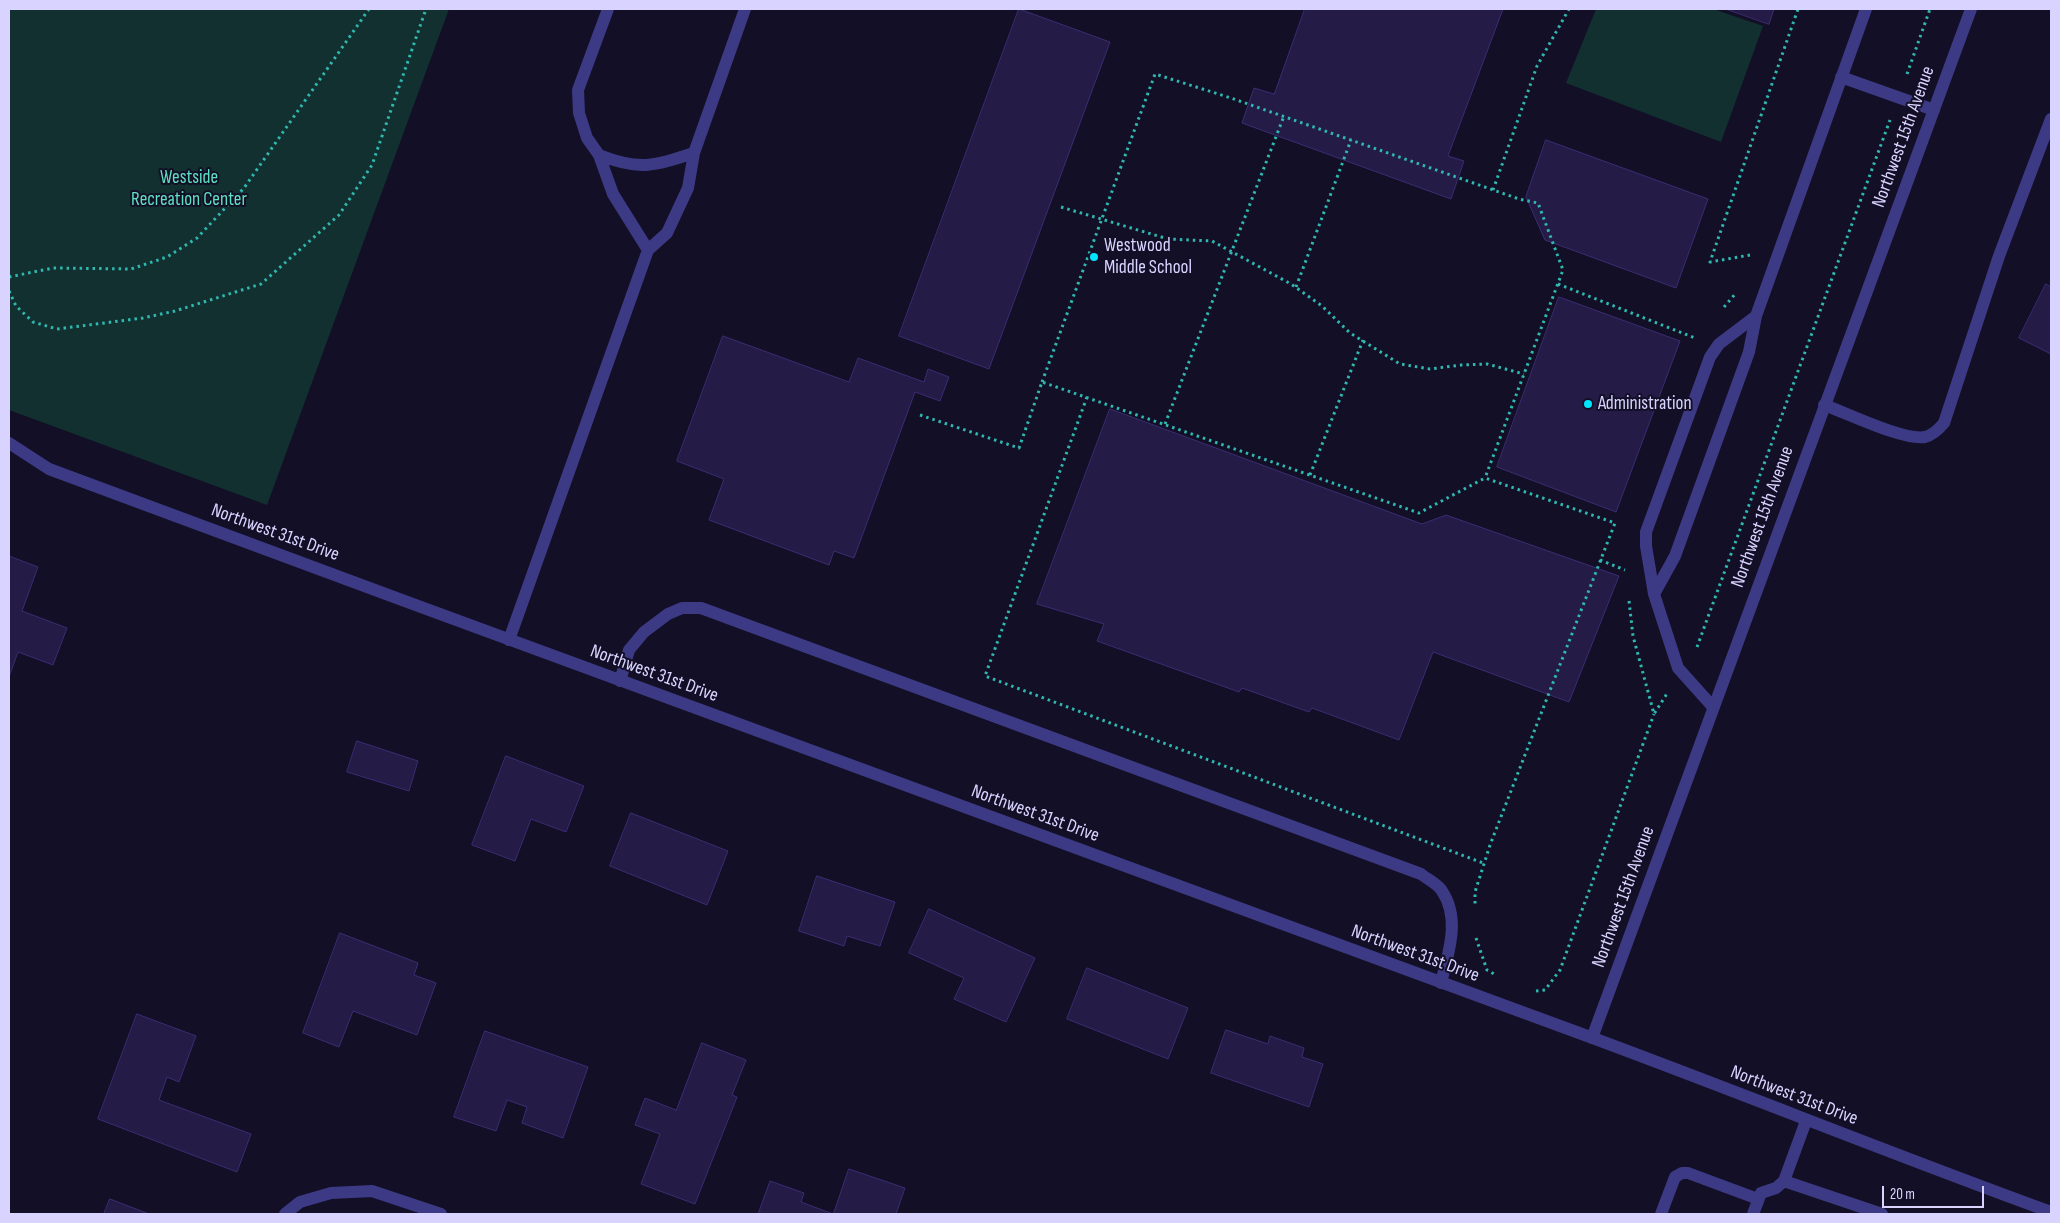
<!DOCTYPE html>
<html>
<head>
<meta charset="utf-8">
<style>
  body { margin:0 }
  #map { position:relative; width:2060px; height:1223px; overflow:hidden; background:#130f26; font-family:"Sofia Sans Condensed",sans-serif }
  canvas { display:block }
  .frame { position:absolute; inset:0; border:10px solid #d9d4ff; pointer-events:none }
  .scale { position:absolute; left:1882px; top:1186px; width:102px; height:22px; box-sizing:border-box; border:2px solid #d9d4ff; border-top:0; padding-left:6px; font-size:15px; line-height:18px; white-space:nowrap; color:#d9d4ff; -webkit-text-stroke:4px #130f26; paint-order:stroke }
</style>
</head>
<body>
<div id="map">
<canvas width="2060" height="1223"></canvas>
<div class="frame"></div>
<div class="scale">20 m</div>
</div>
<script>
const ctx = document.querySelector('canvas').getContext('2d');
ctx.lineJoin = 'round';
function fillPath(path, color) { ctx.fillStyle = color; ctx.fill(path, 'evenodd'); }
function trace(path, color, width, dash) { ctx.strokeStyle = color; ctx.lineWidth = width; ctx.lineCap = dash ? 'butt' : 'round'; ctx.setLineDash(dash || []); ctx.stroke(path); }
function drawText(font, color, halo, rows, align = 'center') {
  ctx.font = font + ' "Sofia Sans Condensed",sans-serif'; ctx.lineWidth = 4; ctx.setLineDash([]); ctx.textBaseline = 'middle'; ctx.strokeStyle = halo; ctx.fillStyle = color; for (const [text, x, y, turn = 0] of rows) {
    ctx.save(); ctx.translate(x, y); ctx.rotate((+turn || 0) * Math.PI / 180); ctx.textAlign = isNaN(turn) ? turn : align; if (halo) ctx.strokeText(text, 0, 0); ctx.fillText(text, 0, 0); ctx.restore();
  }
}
fillPath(new Path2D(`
  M9 9H449L267 505 9 410Z
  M1596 9H1713L1763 26 1721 142 1566 83Z`), '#12302f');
const building = new Path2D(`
  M1019 9 1110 42 989 369 899 336Z
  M1305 9H1503L1448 156 1464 161 1451 199 1242 123 1254 88 1274 94Z
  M1726 9H1774L1769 24Z
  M1546 140 1708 199 1676 288 1545 240 1526 197Z
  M2046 284 2051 287V354L2019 338Z
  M1559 297 1680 341 1616 512 1497 467Z
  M723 336 849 382 858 358 924 382 928 369 949 377 940 401 915 392 854 558 834 551 829 565 709 520 724 479 677 461Z
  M1110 409 1422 524 1446 515 1619 576 1569 702 1433 652 1399 740 1312 708 1309 712 1242 688 1239 692 1097 641 1104 624 1037 604Z
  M9 556 38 567 22 611 67 628 53 665 18 652 9 677Z
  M357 741 418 761 409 791 347 772Z
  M506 756 584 786 566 832 531 819 515 861 472 845Z
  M631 813 728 851 707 905 610 866Z
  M817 876 895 902 880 946 847 936 844 946 799 931Z
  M929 909 1035 958 1006 1022 954 999 964 978 909 953Z
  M340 933 418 963 414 975 436 983 417 1035 353 1011 339 1047 303 1033Z
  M1087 968 1188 1008 1168 1059 1067 1019Z
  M137 1014 196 1036 179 1082 167 1077 159 1100 251 1134 237 1172 98 1119Z
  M1226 1030 1268 1044 1270 1036 1304 1048 1302 1057 1323 1064 1309 1107 1211 1073Z
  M485 1031 588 1067 563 1138 522 1123 527 1107 507 1100 496 1131 454 1117Z
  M702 1043 746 1060 732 1095 737 1097 695 1204 641 1184 660 1134 635 1125 645 1098 676 1110Z
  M849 1169 905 1188 896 1214H758L770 1181 804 1193 801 1202 833 1214Z
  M110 1199 149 1214H104Z`);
fillPath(building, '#241b47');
trace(building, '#3b2d73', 1);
trace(new Path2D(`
  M1907 74 1930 9
  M1493 190 1537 66 1569 9
  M1061 207 1168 239 1212 241 1291 284 1322 306 1350 333 1400 364 1430 369 1461 365 1487 364 1524 374
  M1750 255 1710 262 1798 9
  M9 277 53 268 131 269 167 257 197 238 244 188 369 9
  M1558 284 1695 338
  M1296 287 1351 140
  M9 291 16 306 33 322 57 329 143 318 175 311 261 284 339 215 372 165 426 9
  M1724 307 1736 293
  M1042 382 1155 74 1231 98 1519 199 1538 203 1563 270 1485 478
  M1087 397 985 676 1483 863
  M920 415 1019 448 1042 382 1419 513 1485 478 1615 523 1490 845 1475 892V905
  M1165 424 1284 116
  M1310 475 1363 340
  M1600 560 1625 570
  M1629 601 1633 636 1654 714 1668 692
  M1697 647 1890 120
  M1476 938 1487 970 1494 974
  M1536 991 1545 990 1560 970 1654 714`), '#2fb8b0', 3, [2.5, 4]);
trace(new Path2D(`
  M608 9 578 90 579 113 587 138 599 155 613 194 648 250
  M1841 77 1934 110
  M599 155C640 171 654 166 694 153
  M1824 405C1847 413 1904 441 1925 437 1933 435 1939 429 1944 423L1999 256 2051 119
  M1654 594 1675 556 1749 352 1756 316
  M509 640 648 250 667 233 688 188 694 153 745 9
  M620 681 629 650 644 632 668 614 682 608H701L1421 874C1427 879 1438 884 1442 891 1461 919 1448 954 1441 983
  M1713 707 1678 668 1654 594 1646 546V532L1710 357 1719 344 1756 316 1866 9
  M1784 1181 1882 1214
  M1661 1214 1675 1177 1682 1173H1688L1758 1199
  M1753 1214 1761 1193 1776 1188 1784 1181 1806 1121`), '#3d3a85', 12);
trace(new Path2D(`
  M9 443 49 469C562 660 1076 848 1590 1037 1744 1094 1897 1156 2051 1212
  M1592 1038 1971 9
  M285 1214 300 1202 331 1193 372 1191 441 1214`), '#3d3a85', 12);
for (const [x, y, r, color] of [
  [1094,257,5,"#00e5ff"],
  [1588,404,5,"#00e5ff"]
]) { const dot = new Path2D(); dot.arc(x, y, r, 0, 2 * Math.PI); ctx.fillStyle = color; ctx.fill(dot); trace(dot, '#130f26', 2); }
drawText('19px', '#d9d4ff', '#130f26', [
  ["Northwest 15th Avenue",1904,137,-70],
  ["Northwest 15th Avenue",1763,517,-70],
  ["Northwest 31st Drive",275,533,20],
  ["Northwest 31st Drive",654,674,20],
  ["Northwest 31st Drive",1035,814,20],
  ["Northwest 15th Avenue",1624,897,-70],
  ["Northwest 31st Drive",1415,954,20],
  ["Northwest 31st Drive",1794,1096,21]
]);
drawText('19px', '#5fe0c0', '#130f26', [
  ["Westside",189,178],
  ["Recreation Center",189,200]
]);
drawText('19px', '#d9d4ff', '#130f26', [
  ["Westwood",1104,246],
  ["Middle School",1104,268],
  ["Administration",1598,404]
], 'left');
</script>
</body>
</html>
